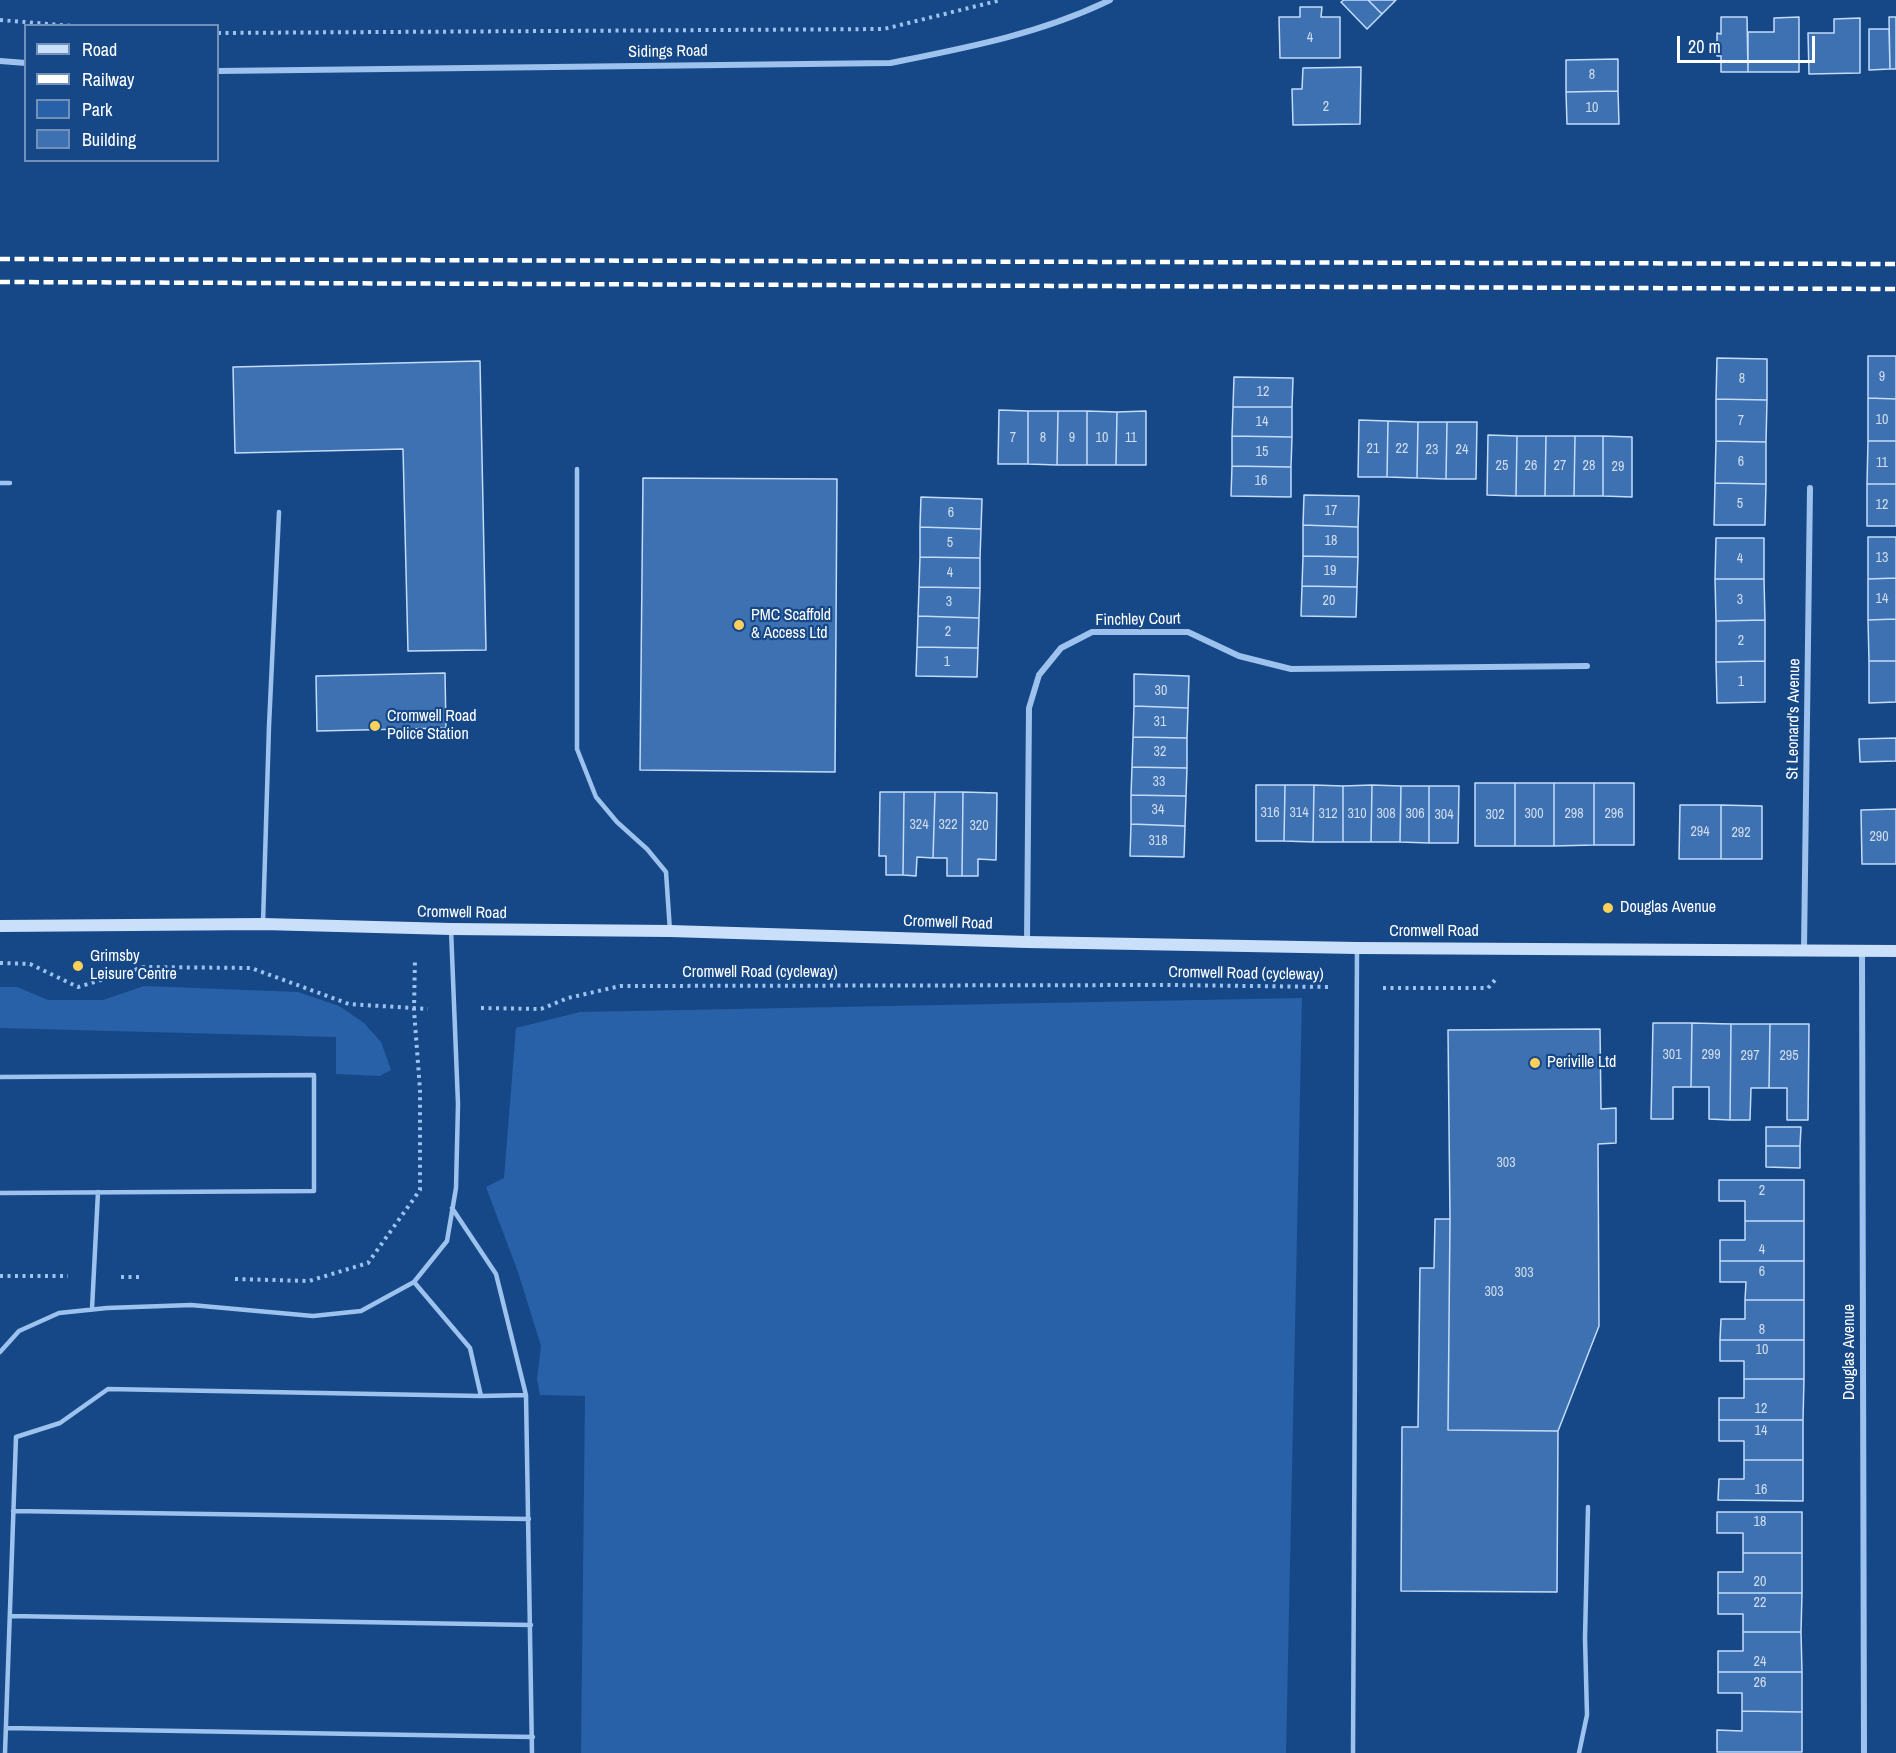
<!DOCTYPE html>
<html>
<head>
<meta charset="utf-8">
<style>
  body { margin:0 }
  #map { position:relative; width:1896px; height:1753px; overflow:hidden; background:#164888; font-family:"Archivo Narrow",sans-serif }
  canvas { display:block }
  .legend { position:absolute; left:24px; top:24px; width:195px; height:138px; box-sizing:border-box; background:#164888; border:2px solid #7391b8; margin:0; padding:8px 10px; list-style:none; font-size:18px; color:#fff }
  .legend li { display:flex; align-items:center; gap:12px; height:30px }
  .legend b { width:30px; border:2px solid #7391b8 }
  .scale { position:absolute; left:1677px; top:36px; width:138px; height:27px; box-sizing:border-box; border:3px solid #fff; border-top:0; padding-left:8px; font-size:18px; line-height:21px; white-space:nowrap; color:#fff; -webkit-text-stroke:4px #164888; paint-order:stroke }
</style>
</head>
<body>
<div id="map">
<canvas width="1896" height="1753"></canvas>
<ul class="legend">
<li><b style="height:8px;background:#cadffa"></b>Road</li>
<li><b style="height:8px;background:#fff"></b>Railway</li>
<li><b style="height:16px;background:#2861a7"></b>Park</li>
<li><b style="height:16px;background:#3e71b2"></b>Building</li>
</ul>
<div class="scale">20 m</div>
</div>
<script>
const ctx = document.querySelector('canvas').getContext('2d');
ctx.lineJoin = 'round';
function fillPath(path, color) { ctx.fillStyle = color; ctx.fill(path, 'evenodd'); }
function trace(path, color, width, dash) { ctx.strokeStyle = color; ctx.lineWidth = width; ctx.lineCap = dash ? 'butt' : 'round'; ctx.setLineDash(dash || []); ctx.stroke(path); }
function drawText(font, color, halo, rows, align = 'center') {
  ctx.font = font + ' "Archivo Narrow",sans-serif'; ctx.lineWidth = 4.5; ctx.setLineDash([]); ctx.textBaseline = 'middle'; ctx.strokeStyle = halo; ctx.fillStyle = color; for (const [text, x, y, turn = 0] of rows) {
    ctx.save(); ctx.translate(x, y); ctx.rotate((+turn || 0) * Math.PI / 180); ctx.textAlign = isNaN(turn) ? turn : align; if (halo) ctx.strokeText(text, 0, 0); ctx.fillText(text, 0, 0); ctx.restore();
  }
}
fillPath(new Path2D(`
  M144 986 298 992 339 1006 364 1023 381 1042 391 1070 380 1076 336 1074V1037L0 1028V987H17L48 1000H103Z
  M1302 998 1286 1753H581L585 1396 540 1395 537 1379 541 1346 518 1272 486 1187 504 1178 516 1028 580 1012Z`), '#2861a7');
const building = new Path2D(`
  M1344 0H1368L1382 14 1367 29 1341 2Z
  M1368 0H1396L1382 14Z
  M1300 7H1322L1321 17H1340V58H1280L1279 17H1300Z
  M1721 17H1747L1748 72H1721V56H1717V33L1721 34Z
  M1799 17V72H1748V32H1774V18Z
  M1889 17H1896V69H1890Z
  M1860 18V73L1809 74 1808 33H1834V19Z
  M1869 29H1889L1890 69 1869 70Z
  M1618 59V91L1566 92V60Z
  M1361 67 1360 124 1293 125 1292 89H1302L1303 68Z
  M1618 91 1619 124H1567L1566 92Z
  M1868 356H1896V399L1868 398Z
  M1717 358 1767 359V400L1716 399Z
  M480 361 486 650 408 651 403 449 235 453 233 367Z
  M1234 377 1293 378 1292 407H1233Z
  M1868 398 1896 399V441H1868Z
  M1716 399 1767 400 1766 442 1716 441Z
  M1233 407H1292V437L1232 436Z
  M999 410 1028 411V464H998Z
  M1028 411H1058L1057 465 1028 464Z
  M1058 411H1087V465H1057Z
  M1087 411 1117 412 1116 465H1087Z
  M1146 411V465H1116L1117 412Z
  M1359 420 1388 421 1387 477H1358Z
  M1388 421 1418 422 1417 478 1387 477Z
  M1418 422H1447L1446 479 1417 478Z
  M1447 422H1477L1476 479H1446Z
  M1488 435 1517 436 1516 496 1487 495Z
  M1232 436 1292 437 1291 467 1232 466Z
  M1517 436H1546L1545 496H1516Z
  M1546 436H1575L1574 496H1545Z
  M1575 436H1603V496H1574Z
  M1603 436 1632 437V497L1603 496Z
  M1716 441 1766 442V484L1715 483Z
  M1868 441H1896V484H1867Z
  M1232 466 1291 467V497L1231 496Z
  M643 478 837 479 835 772 640 770Z
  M1715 483 1766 484 1765 525H1714Z
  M1867 484H1896V526H1867Z
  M1304 495 1359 496 1358 527 1303 525Z
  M921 497 982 499 981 529 920 527Z
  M1303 525 1358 527V557L1303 556Z
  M920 527 981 529 980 558 920 557Z
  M1868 537H1896V578L1868 579Z
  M1716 538H1764V579H1715Z
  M1303 556 1358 557 1357 587 1302 586Z
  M920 557 980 558V588L919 587Z
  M1896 578V619L1868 620V579Z
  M1715 579H1764L1765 620 1716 621Z
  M1302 586 1357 587 1356 617 1301 616Z
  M919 587 980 588 979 618 918 616Z
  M918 616 979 618 978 648 917 647Z
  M1896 619V661H1869L1868 620Z
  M1765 620V661L1716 662V621Z
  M917 647 978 648 977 677 916 676Z
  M1765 661V702L1717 703 1716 662Z
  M1869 661H1896V702L1869 703Z
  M445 673 446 728 317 731 316 676Z
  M1134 674 1189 676 1188 708 1134 706Z
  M1134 706 1188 708 1187 738 1133 737Z
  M1133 737 1187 738V768L1132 767Z
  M1896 738V761L1860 762 1859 739Z
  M1132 767 1187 768 1186 796 1131 795Z
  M1475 783H1515V846H1475Z
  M1515 783H1554V846H1515Z
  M1554 783H1594V845L1554 846Z
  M1594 783H1634V845H1594Z
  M1256 785H1285L1284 841H1256Z
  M1285 785H1314L1313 842 1284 841Z
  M1314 785 1343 786V842H1313Z
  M1372 785 1401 786 1400 842H1371Z
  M1372 785 1371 842H1343V786Z
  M1401 786H1429V843L1400 842Z
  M1429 786H1459L1458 843H1429Z
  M880 792H904L903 875H886V856H879Z
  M904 792H935L933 858 917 857 916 876 903 875Z
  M935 792H963L962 876H947V858H933Z
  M963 792 997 793 996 860 978 859V876H962Z
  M1131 795 1186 796 1185 826 1131 824Z
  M1680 805H1721V859H1679Z
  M1721 805 1762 806V859H1721Z
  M1896 809V864H1862L1861 810Z
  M1131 824 1185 826 1184 857 1130 856Z
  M1653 1023H1692L1691 1087H1673V1119H1651Z
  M1692 1023 1731 1024 1730 1120 1709 1119V1087H1691Z
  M1731 1024H1770L1769 1088H1751L1750 1120H1730Z
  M1770 1024H1809L1808 1120H1787V1088H1769Z
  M1600 1029 1601 1109 1616 1108V1143L1598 1144 1599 1326 1558 1431 1448 1430 1450 1219 1448 1030Z
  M1766 1127H1801L1800 1146H1766Z
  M1766 1146H1800V1168L1766 1167Z
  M1719 1180H1804V1221H1745V1201H1719Z
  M1435 1219H1450L1448 1430 1558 1431 1557 1592 1401 1591 1402 1427H1418L1420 1268H1434Z
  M1745 1221H1804V1261H1720V1240H1745Z
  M1720 1261H1804V1300H1745L1746 1282H1720Z
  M1745 1300H1804V1340H1720L1721 1319H1745Z
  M1720 1340H1804V1379H1744V1361H1720Z
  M1744 1379H1804L1803 1420H1719V1398H1744Z
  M1719 1420H1803V1460H1744V1441H1719Z
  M1744 1460H1803V1501L1718 1500 1719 1479H1744Z
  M1717 1512H1802V1553H1743V1533H1717Z
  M1743 1553H1802V1593H1718V1572H1743Z
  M1718 1593H1802L1801 1632H1743V1614H1718Z
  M1743 1632H1801L1802 1672H1718V1651H1743Z
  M1718 1672H1802V1712L1742 1711V1693H1718Z
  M1742 1711 1802 1712V1752H1717V1730L1742 1731Z`);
fillPath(building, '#3e71b2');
trace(building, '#c3dcfa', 1.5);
trace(new Path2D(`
  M0 20 72 26
  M218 33 884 29 1001 0
  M0 963 30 964 78 987 144 967 251 968 349 1004 428 1009
  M1383 988H1488L1495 980
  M481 1008 541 1009 568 998 620 986 1170 985 1331 987
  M0 1276H68
  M121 1277H140
  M235 1279 309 1281 368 1263 420 1190V1090L414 1010 415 958`), '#9dc2ee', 4, [3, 4.5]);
trace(new Path2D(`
  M577 469V749L596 797 617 822 647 849 666 872 670 931
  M0 483H10
  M263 923 269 726 279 512
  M0 1077 314 1075V1191L0 1193
  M452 1208 496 1274 526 1395 532 1753
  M414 1282 470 1348 481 1396
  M92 1309 98 1192
  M0 1352 19 1331 59 1313 107 1308 191 1305 313 1316 361 1311 414 1282 447 1241 456 1188 458 1104 451 929
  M13 1511 529 1519
  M10 1616 531 1625
  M6 1728 533 1737
  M5 1753 16 1437 60 1423 108 1389 481 1396 526 1395
  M1353 1753 1357 949
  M1579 1753 1587 1715 1585 1638 1588 1507`), '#9dc2ee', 4.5);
trace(new Path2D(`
  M0 61 26 63
  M218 71 890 63C965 48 1040 34 1110 0
  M1027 942 1029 708 1039 675 1061 648 1092 632H1188L1239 656 1291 669 1587 666
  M1804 950 1810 488
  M1862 952 1864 1752`), '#9dc2ee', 6);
trace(new Path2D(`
  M0 926 263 924 451 929 670 931 1027 942 1357 948 1896 951`), '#cadffa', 12);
trace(new Path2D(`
  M0 259 1896 264
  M0 282 1896 289`), '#fff', 4.5, [10, 4.5]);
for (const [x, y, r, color] of [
  [739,625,6,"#ffd05a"],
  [375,726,6,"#ffd05a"],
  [1608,908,6,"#ffd05a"],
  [78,966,6,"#ffd05a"],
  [1535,1063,6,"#ffd05a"]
]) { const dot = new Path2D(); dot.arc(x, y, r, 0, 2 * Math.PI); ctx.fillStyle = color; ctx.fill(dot); trace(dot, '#164888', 2); }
drawText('14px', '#cfdcec', null, [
  ["4",1310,38],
  ["8",1592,75],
  ["2",1326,107],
  ["10",1592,108],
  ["9",1882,377],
  ["8",1742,379],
  ["12",1263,392],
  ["10",1882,420],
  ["7",1741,421],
  ["14",1262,422],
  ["7",1013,438],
  ["8",1043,438],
  ["9",1072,438],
  ["10",1102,438],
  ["11",1131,438],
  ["21",1373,449],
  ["22",1402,449],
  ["23",1432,450],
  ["24",1462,450],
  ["15",1262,452],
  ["6",1741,462],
  ["11",1882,463],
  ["25",1502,466],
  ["26",1531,466],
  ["27",1560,466],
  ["28",1589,466],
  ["29",1618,467],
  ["16",1261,481],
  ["5",1740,504],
  ["12",1882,505],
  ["17",1331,511],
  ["6",951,513],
  ["18",1331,541],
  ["5",950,543],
  ["13",1882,558],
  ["4",1740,559],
  ["19",1330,571],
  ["4",950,573],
  ["14",1882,599],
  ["3",1740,600],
  ["20",1329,601],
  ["3",949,602],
  ["2",948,632],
  ["2",1741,641],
  ["1",947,662],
  ["1",1741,682],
  ["30",1161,691],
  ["31",1160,722],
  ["32",1160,752],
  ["33",1159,782],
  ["34",1158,810],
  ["316",1270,813],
  ["314",1299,813],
  ["312",1328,814],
  ["310",1357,814],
  ["308",1386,814],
  ["306",1415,814],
  ["300",1534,814],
  ["298",1574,814],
  ["296",1614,814],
  ["304",1444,815],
  ["302",1495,815],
  ["324",919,825],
  ["322",948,825],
  ["320",979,826],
  ["294",1700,832],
  ["292",1741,833],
  ["290",1879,837],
  ["318",1158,841],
  ["301",1672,1055],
  ["299",1711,1055],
  ["297",1750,1056],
  ["295",1789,1056],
  ["303",1506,1163],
  ["2",1762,1191],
  ["4",1762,1250],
  ["6",1762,1272],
  ["303",1524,1273],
  ["303",1494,1292],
  ["8",1762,1330],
  ["10",1762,1350],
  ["12",1761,1409],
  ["14",1761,1431],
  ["16",1761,1490],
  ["18",1760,1522],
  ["20",1760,1582],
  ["22",1760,1603],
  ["24",1760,1662],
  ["26",1760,1683]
]);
drawText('16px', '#fff', '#164888', [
  ["Sidings Road",668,52,-1],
  ["Finchley Court",1138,620,-1],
  ["St Leonard's Avenue",1794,719,-89],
  ["Cromwell Road",462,913,1],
  ["Cromwell Road",948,923,2],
  ["Cromwell Road",1434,932],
  ["Cromwell Road (cycleway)",760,973],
  ["Cromwell Road (cycleway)",1246,974,1],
  ["Douglas Avenue",1850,1352,-90]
]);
drawText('16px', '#fff', '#164888', [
  ["PMC Scaffold",751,616],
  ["& Access Ltd",751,634],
  ["Cromwell Road",387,717],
  ["Police Station",387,735],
  ["Douglas Avenue",1620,908],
  ["Grimsby",90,957],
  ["Leisure Centre",90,975],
  ["Periville Ltd",1547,1063]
], 'left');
</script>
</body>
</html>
